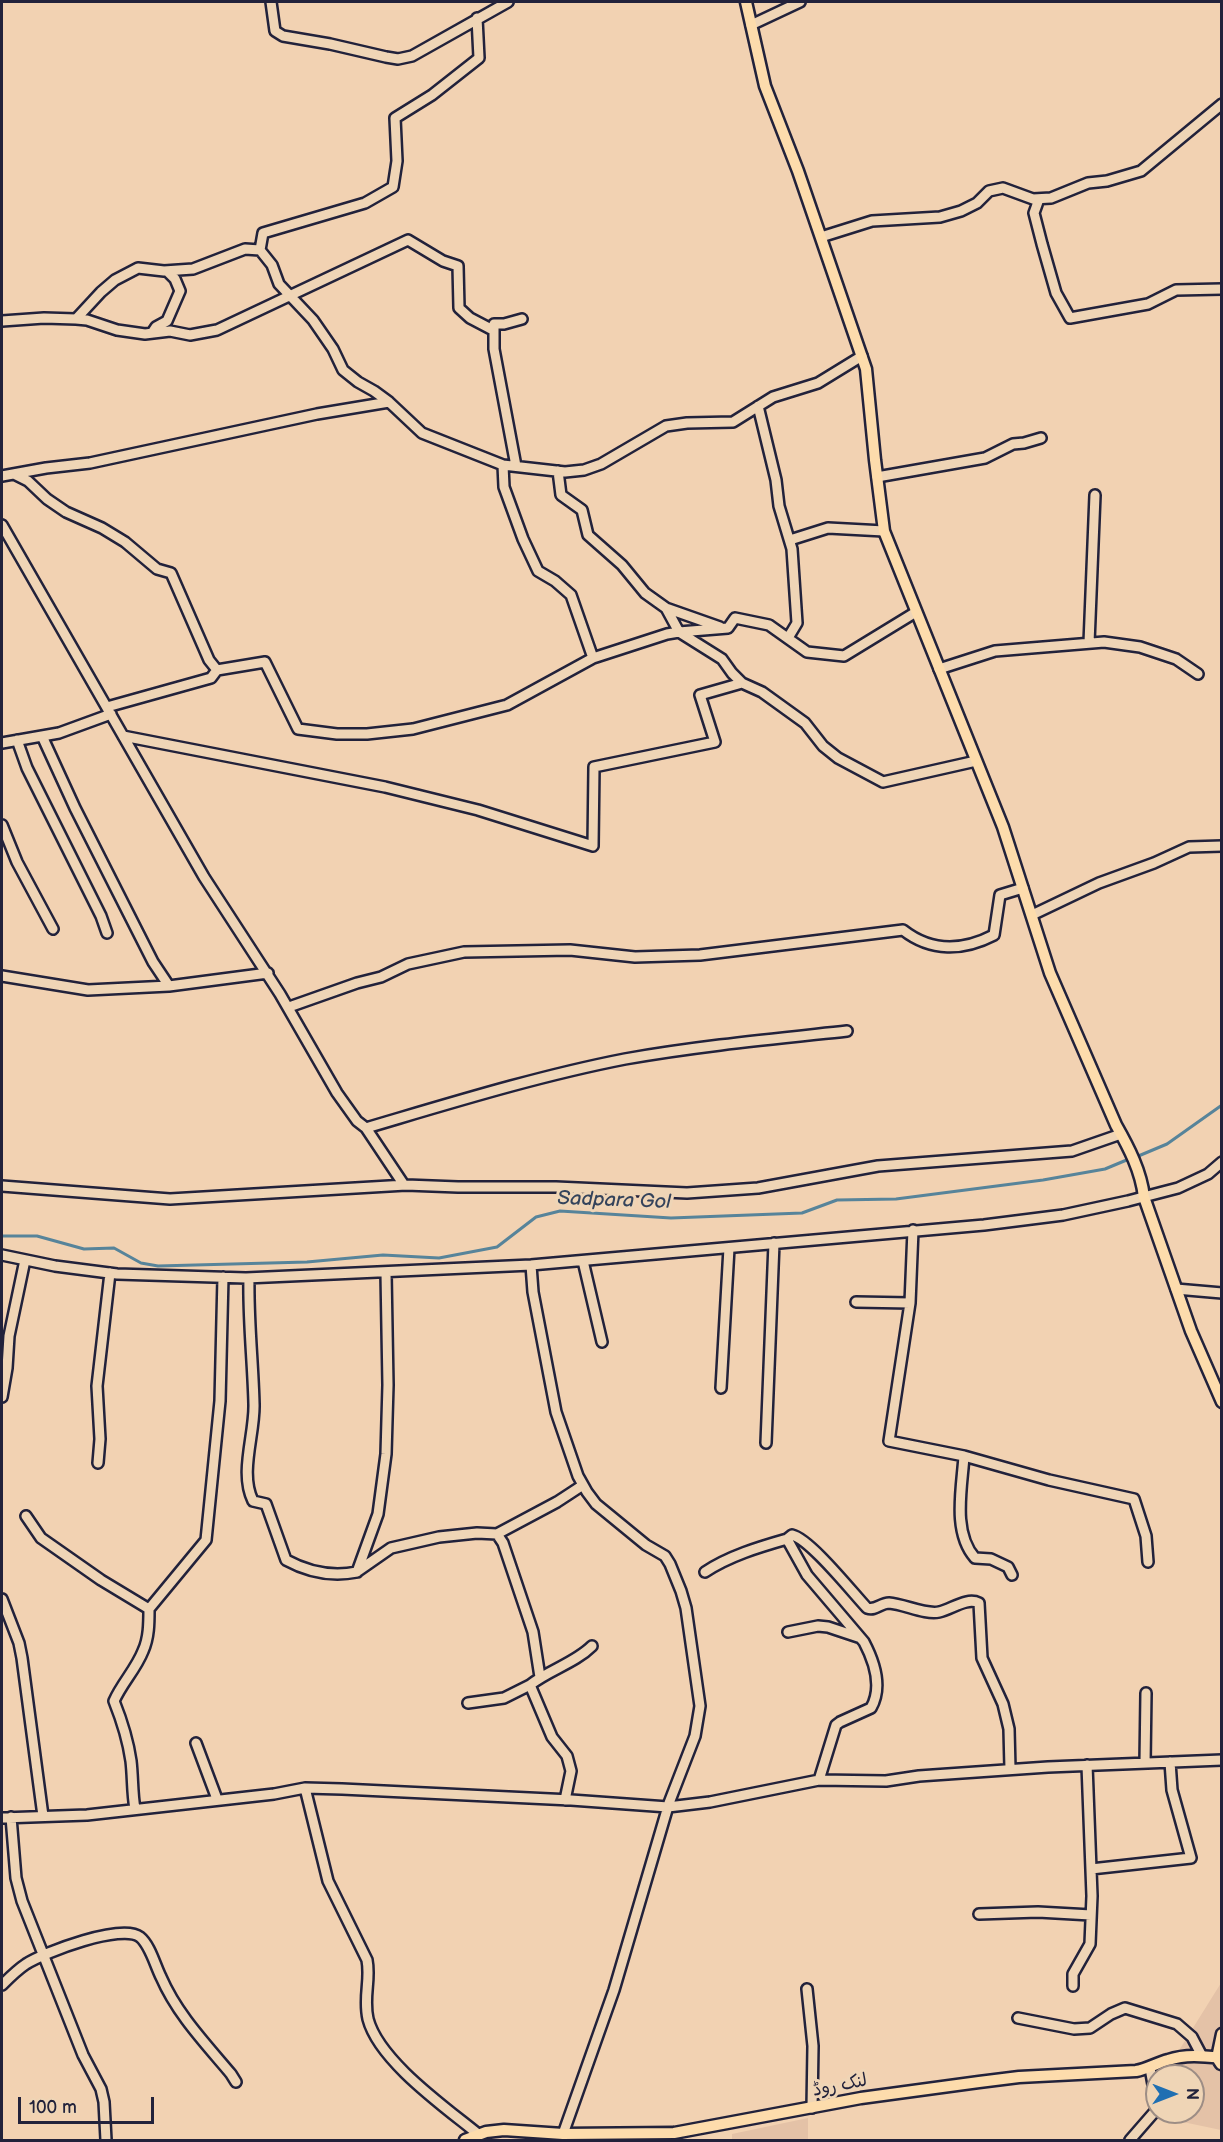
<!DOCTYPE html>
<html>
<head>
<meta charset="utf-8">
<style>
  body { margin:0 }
  #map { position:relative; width:1223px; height:2142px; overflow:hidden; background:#f2d2b2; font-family:"Balsamiq Sans",sans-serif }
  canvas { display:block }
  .frame { position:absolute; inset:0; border:3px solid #22223b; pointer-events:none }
  .north { position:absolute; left:1145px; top:2064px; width:60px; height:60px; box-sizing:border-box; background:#efd5b6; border:2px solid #9d8d85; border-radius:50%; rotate:90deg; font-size:16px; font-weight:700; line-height:24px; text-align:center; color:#22223b }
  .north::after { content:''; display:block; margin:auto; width:21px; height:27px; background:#1f6fb2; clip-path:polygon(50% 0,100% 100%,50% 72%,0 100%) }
  .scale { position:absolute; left:18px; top:2097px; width:136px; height:27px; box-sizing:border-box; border:3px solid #22223b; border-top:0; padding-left:8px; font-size:18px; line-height:21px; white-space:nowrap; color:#22223b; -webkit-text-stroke:4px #efd5b6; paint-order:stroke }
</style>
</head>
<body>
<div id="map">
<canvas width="1223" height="2142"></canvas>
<div class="frame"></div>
<div class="north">N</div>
<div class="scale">100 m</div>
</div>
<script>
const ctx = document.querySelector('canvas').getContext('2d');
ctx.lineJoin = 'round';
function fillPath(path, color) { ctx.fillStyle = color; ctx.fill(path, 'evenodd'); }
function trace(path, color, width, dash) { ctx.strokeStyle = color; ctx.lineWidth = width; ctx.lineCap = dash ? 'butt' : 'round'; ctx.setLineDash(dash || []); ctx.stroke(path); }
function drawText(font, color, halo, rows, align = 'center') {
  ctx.font = font + ' "Balsamiq Sans","Playpen Sans Arabic",sans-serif'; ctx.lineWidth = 6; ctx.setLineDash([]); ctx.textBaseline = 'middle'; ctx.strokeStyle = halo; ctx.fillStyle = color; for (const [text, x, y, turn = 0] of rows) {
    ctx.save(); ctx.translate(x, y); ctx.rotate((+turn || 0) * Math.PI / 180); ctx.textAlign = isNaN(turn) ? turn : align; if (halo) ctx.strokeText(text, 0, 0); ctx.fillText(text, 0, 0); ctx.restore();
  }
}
fillPath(new Path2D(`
  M1221 1983V2130L1164 2118 1163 2112H1193V2076H1163Z
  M808 2118V2140H732V2134Z`), '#e4c2a7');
trace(new Path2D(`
  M1136 1157 1167 1144 1222 1105
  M2 1236H37L84 1249 114 1248 141 1263 158 1266 307 1262 383 1255 439 1258 497 1247 536 1217 560 1211 671 1218 802 1213 837 1200 896 1199 1043 1180 1105 1169 1129 1159`), '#57849a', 3);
const minor = new Path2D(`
  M271 2 275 31 283 36 330 44 386 57 398 59 412 56 508 2
  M751 25 800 2
  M1039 199 1034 213 1042 244 1056 293 1070 318 1148 304 1176 290 1222 289
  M821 237 872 221 940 217 961 211 977 203 989 191 1003 188 1033 199 1051 198 1088 183 1107 181 1141 171 1222 104
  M260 250 263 233 365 203 393 187 397 161 395 118 432 95 479 58 477 18
  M76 319 87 320 117 330 145 334 170 331 190 335 217 330 408 240 443 261 458 266 459 308 470 318 491 329
  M2 321 44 318 76 319 101 292 115 280 138 268 164 271 193 269 245 249 260 250 272 265 279 284 313 320 333 349 343 370 358 382 374 391 389 402 422 433 503 465 565 472 584 470 601 464 666 426 687 423 733 422 773 397 818 383 862 356
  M152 333 156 327 167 321 180 291 175 279 167 271
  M758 406 776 480 779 506 792 549 797 623 788 638
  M503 465 504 487 523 539 538 571 555 581 571 595 593 658
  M516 466 494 349V324H504L522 319
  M558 471 561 495 582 510 588 535 622 565 645 593 666 608 720 627
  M14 474 28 481 47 499 66 512 102 528 125 542 157 569 171 573 209 660 217 670 265 662 298 729 337 734H367L413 729 507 705 593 658 667 634 679 632 722 659 732 673 742 683 762 692 805 723 823 746 838 758 883 782 976 761
  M2 476 46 468 90 463 317 414 389 402
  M877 477 985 458 1013 444 1024 443 1041 438
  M2 525 204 877 280 994 337 1093 357 1121 366 1128C451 1103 538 1076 625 1059 699 1046 773 1039 847 1031
  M790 540 828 528 884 531
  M666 608 679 632 728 628 735 618 769 625 807 652 844 656 916 612
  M1089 643 1095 495
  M939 669 995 651 1104 642 1140 647 1176 659 1198 674
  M107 707 211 678 217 670
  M42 736 75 808 153 962 169 986
  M123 736 385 787 478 810 593 846 594 767 715 742 700 695 742 683
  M17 740 27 768 101 916 107 933
  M2 743 59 733 111 714
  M2 825 17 862 53 929
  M1032 915 1099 883 1154 863 1189 847 1222 846
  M2 976 88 990 169 986 268 973
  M289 1007 357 983 381 977 408 964 464 952 570 950 635 957 700 955 903 930C931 952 963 951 994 935L1000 895 1023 888
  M366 1128 404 1185
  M2 1186 170 1199 406 1185 458 1187H556L687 1193 758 1188 878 1166 1072 1151 1121 1134
  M2 1255 55 1266 117 1274 246 1278 531 1265 984 1225 1063 1215 1128 1201 1178 1188 1208 1174 1222 1162
  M583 1261 602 1342
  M531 1265 533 1292 556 1412 578 1476 587 1492 596 1504 646 1545 665 1556 670 1564 681 1591 686 1608 700 1706 695 1736 669 1803 614 1990 563 2134
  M249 1278C248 1320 253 1362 254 1404 255 1434 239 1473 253 1501L266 1504 286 1560C308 1572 332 1577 357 1572L378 1514 386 1454 388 1385 386 1273
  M1176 1289 1222 1293
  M856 1302 910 1303 913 1230
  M910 1303 889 1441 964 1456 1049 1480 1134 1499 1146 1536 1148 1562
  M721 1388 729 1248
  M2 1397 7 1368 9 1336 25 1260
  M766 1443 774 1243
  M964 1456C962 1488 952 1532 975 1558L991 1559 1008 1567 1012 1575
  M98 1463 100 1439 97 1386 110 1273
  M26 1516 41 1538 101 1580 149 1609C149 1623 149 1638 143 1651 136 1669 122 1683 114 1701 122 1721 128 1740 131 1761 133 1778 132 1792 135 1809
  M358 1571 391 1548 439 1537 477 1533 497 1534
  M705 1572C729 1556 759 1547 787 1539
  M2 1599 19 1643 22 1658 43 1816
  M149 1609 206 1540 220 1401 223 1277
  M788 1632 818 1626 828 1627 858 1637
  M540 1677 533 1632 503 1543 497 1534 557 1502 583 1485
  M468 1703 504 1698 530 1685
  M196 1743 217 1799
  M1145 1763 1146 1693
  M819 1780 836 1725 840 1722 871 1708C883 1687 874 1661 864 1642L807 1575 787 1539 792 1535C810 1539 852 1592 867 1608 876 1611 880 1603 889 1603 904 1604 925 1615 939 1612 952 1609 967 1597 979 1603L982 1658 1003 1704 1009 1729 1010 1769
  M305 1788 328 1881 367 1960C371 1980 363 1997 368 2019 379 2061 445 2107 478 2134
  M565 1800 571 1771 567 1756 552 1737 530 1685C549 1670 575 1663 592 1646
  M11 1817 16 1878 22 1901 83 2055 101 2089 104 2102 106 2140
  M2 1818 87 1815 274 1794 305 1788 342 1789 571 1800 668 1807 710 1802 819 1780 886 1781 919 1776 1048 1767 1222 1760
  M1091 1869 1191 1858 1172 1790 1170 1762
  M979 1914 1038 1912 1091 1915
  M2 1985C9 1978 17 1970 26 1964 45 1952 122 1923 140 1937 150 1945 155 1965 161 1977 177 2014 205 2043 231 2074L236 2082
  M1073 1986V1974L1090 1944 1092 1896 1087 1765
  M807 1989 813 2046 812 2108
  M1018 2018 1074 2029 1090 2028 1111 2014 1125 2008 1177 2024 1192 2037 1202 2056
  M1150 2068 1157 2107
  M1130 2140 1157 2109`);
const major = new Path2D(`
  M746 2 765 86 798 171 866 369 875 460 884 531 1003 827 1050 973 1116 1125C1129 1148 1141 1171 1144 1197L1191 1331 1222 1402
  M1221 2064 1217 2058 1222 2034
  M465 2140 486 2132 504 2130 563 2134 674 2133 861 2098 979 2082 1019 2077 1136 2071C1147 2069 1157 2063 1168 2060 1186 2054 1203 2056 1222 2058`);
trace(minor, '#22223b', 14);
trace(major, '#22223b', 15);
trace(minor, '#efd5b6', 9);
trace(major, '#fddcac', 10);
drawText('18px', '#22223b', '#efd5b6', [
  ["لنک روڈ",840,2086,-11]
]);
drawText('italic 20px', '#34435b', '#efd5b6', [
  ["Sadpara Gol",614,1201,2]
]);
</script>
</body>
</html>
